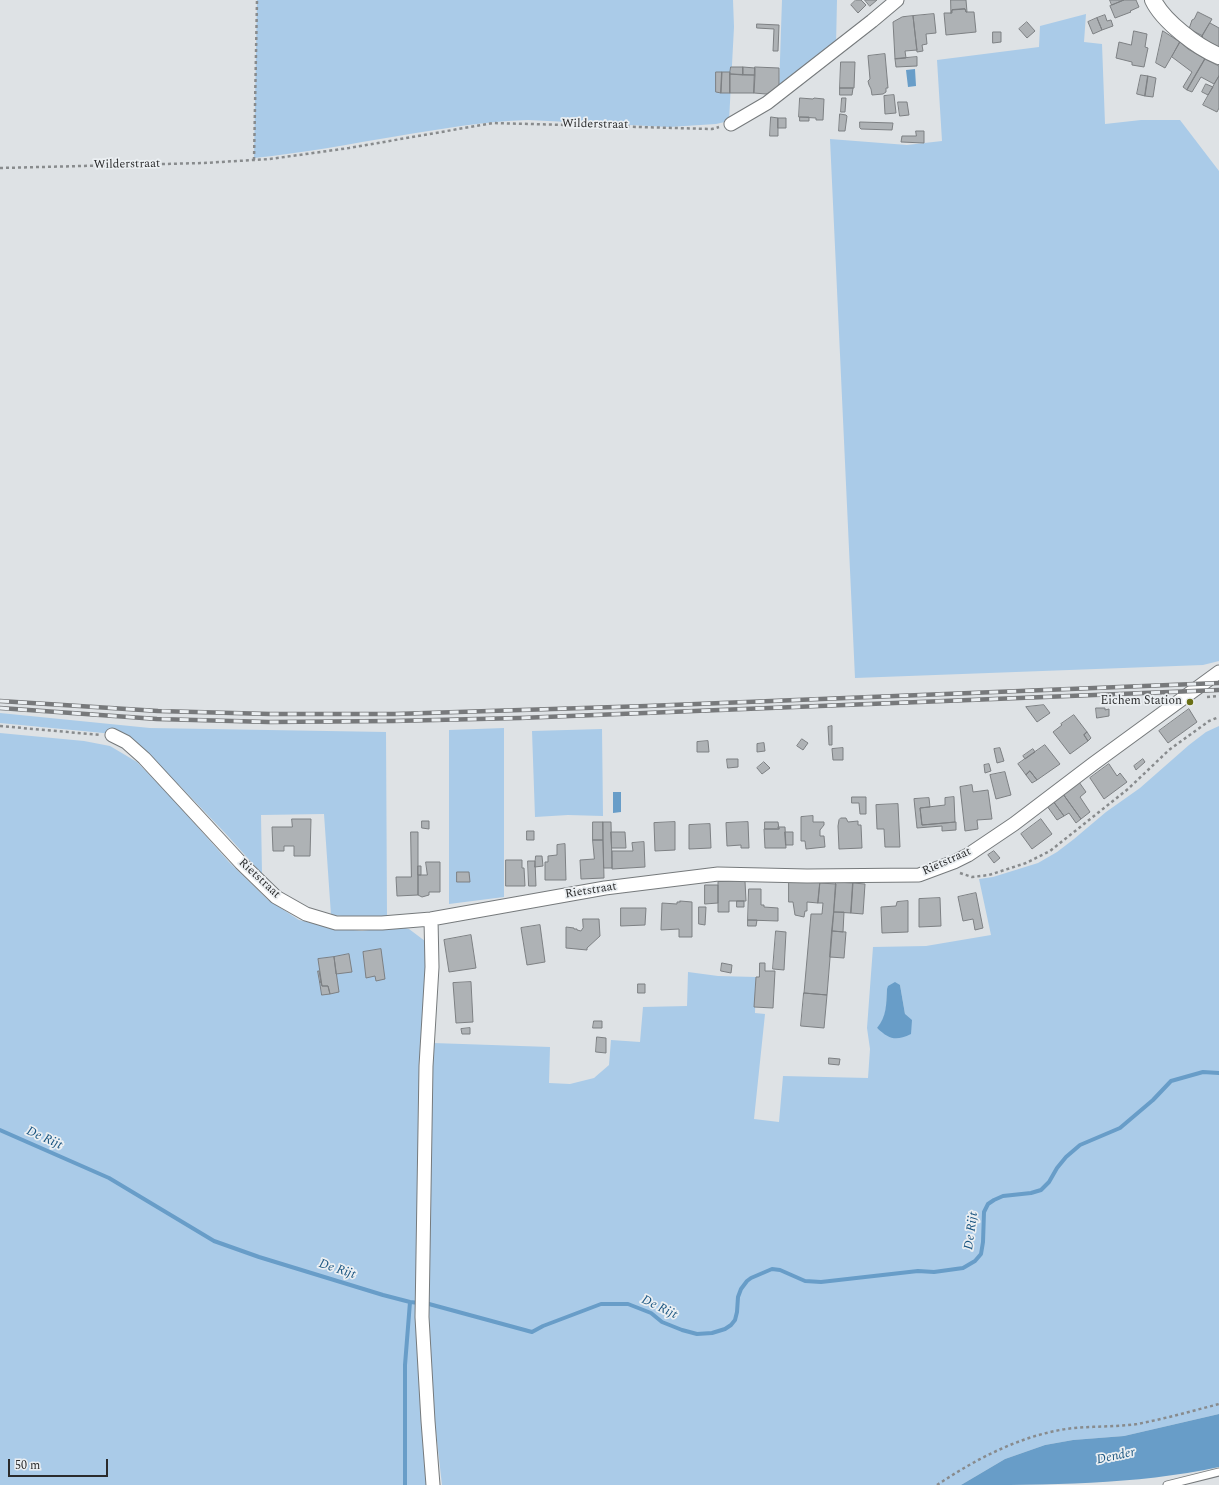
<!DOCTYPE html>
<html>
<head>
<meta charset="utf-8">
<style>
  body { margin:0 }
  #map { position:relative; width:1219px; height:1485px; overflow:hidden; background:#dee2e5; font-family:Spectral,serif }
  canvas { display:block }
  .scale { position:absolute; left:8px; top:1459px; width:100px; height:18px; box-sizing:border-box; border:2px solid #2a2b2c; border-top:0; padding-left:5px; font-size:12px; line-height:14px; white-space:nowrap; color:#2a2b2c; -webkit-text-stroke:3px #ebeff2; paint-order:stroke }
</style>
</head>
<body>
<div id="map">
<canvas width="1219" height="1485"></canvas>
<div class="scale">50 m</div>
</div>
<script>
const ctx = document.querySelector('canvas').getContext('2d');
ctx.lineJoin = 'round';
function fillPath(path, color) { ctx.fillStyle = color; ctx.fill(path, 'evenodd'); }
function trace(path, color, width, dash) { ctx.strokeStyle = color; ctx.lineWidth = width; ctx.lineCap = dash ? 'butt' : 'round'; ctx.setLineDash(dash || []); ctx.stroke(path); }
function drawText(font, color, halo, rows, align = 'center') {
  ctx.font = font + ' Spectral,serif'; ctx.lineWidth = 3.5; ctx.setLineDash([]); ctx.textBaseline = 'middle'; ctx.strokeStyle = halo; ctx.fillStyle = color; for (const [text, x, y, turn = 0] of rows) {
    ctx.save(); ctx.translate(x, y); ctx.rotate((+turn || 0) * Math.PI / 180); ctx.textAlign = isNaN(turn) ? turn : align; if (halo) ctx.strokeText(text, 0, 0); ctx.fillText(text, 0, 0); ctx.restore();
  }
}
fillPath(new Path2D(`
  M257 0H733L734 27 729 121 716 124 669 127 528 120C484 121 441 129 398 136 350 144 303 153 254 158Z
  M782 0H837L836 46 779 89Z
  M1086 14 1084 42 1102 44 1105 124 1141 120H1180L1219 171V661L1203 665 855 678 830 139 907 145 942 141 937 60 1039 47 1040 26Z
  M0 713 150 728 386 732 387 916 353 917 331 915 324 814 261 815 262 874 226 834 179 785 124 735 0 723Z
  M1219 726V1414L1124 1436 1073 1440 1045 1445 1005 1459 961 1485H442L431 1388 429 1304 433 1043 550 1047 549 1083 570 1084 594 1078 609 1065 611 1040 640 1042 643 1007 687 1006 688 972 718 976 756 977 755 1013 765 1014 754 1119 779 1122 783 1076 868 1078 870 1049 867 1028 873 947 926 946 991 935 979 879 993 877 1038 863 1057 852 1074 839 1106 812 1140 788 1189 745 1206 732ZM900 985 905 1014 877 1029C888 1014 886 1007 887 989Z
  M504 728V897L449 904V730Z
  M602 729 603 816 568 815 535 817 532 731Z
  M0 733 84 741 110 746 137 762 169 795 229 862 267 899 299 920 328 927 362 931 398 926 409 929 425 941 427 962 418 1303 431 1485H0Z`), '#aacbe8');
fillPath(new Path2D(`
  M915 69 916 86 908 87 906 70Z
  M613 792H621V812L613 813Z
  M895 982 900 985 905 1014 912 1020 911 1034C896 1041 890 1040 877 1028 887 1016 886 1005 887 989L888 986Z
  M1219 1414V1467C1135 1485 1047 1485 961 1485L1005 1459 1045 1445 1073 1440 1124 1436Z`), '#689dc8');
trace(new Path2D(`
  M0 1130 109 1178 214 1241 259 1257 383 1295 410 1302 429 1304 532 1332 543 1326 601 1304H628L651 1313 662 1322 682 1330 697 1334 712 1333 725 1329 731 1325 735 1320 737 1312 738 1297 741 1289 747 1281 751 1278 772 1269 780 1270 805 1281 821 1282 918 1271 934 1272 963 1268 975 1261 981 1254 983 1242 984 1212 988 1204 994 1200 1003 1196 1031 1193 1041 1190 1049 1182 1057 1168 1066 1157 1080 1145 1120 1128 1153 1100 1171 1081 1203 1072 1219 1073
  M405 1485V1365L410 1302`), '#689dc8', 4);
const building = new Path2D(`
  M856 0H861L866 5 858 13 851 5Z
  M865 0H877L870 6Z
  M951 0H966L967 12H966L965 9 952 10 951 13Z
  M1110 0H1124L1112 5Z
  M1124 0H1136L1139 7 1130 11 1131 12 1115 18 1110 6Z
  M965 9 966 12H974L976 32 946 35 944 13H952V10Z
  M1198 12 1212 19 1201 38 1203 36 1189 29 1192 20 1194 19Z
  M934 14 936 33 926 34 927 44 922 45 923 51 917 52 913 16Z
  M1105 15 1107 21 1111 20 1113 26 1102 30 1097 18Z
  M913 16 917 50 905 51 906 58 895 59 893 22 902 17Z
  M1097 18 1102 30 1093 34 1088 22Z
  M1027 22 1035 31 1027 38 1019 29Z
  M1210 23 1219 28V47L1201 38Z
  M757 24 779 25 778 51H773L774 29 757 28Z
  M1134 31 1147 34 1145 47 1148 48 1144 67 1132 65V62L1116 58 1119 42 1131 45Z
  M1163 31 1180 42 1165 68 1156 63Z
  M993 32H1001V42L993 43Z
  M1180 42 1188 49 1205 59 1187 90 1183 87 1192 72 1172 57Z
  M885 54 888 88H886V92L883 94 872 95 871 89 869 85 868 81 870 79 868 56Z
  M917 57V66L896 67 895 59Z
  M1205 59 1219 66V76L1214 84 1201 77 1192 92 1187 90Z
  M841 62H855L854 88H840Z
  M731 67H743V75L730 74Z
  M743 67 755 68V75H743Z
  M755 67 779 68V89L766 94 754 93Z
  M716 72H722L721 93 716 92Z
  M722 72H730V93H721Z
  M730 74 755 75 754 93H730Z
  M1141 75 1148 76 1145 96 1137 94Z
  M1148 76 1156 78 1153 97 1145 96Z
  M1219 76V108L1217 112 1203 105Z
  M1206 84 1213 87 1208 95 1202 92Z
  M840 88H853L852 95H840Z
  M894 95 896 113 885 114 884 96Z
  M800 98 813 99 814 98 824 99 823 120H816V118L799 117Z
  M842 98H846L845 112H841Z
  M898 102H907L909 115 900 116Z
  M840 114 846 115 847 116 845 131H839Z
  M771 117 778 118V136H770Z
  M800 117H809V121H800Z
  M778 118H786V128H778Z
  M860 122 893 123 892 130 861 129 860 128Z
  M916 131H924V143L901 142 902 136H916Z
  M1044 705 1050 713 1037 722 1026 707Z
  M1096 708H1105V710L1109 709V716L1097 718Z
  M1189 709 1197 722 1168 743 1159 731Z
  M1074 715 1087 732 1084 735 1088 741 1070 754 1053 732 1062 725 1061 724Z
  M832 726V745H829L828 727Z
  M1087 732 1091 738 1088 741 1084 735Z
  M802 739 808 743 803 750 797 746Z
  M708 741 709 752H697V742Z
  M764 743 765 751 757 752V744Z
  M1045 745 1060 764 1037 780 1030 771 1026 775 1018 764Z
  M843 748V760H833L832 749Z
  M1000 748 1004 761 997 763 994 749Z
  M1033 749 1035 752 1025 759 1023 756Z
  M727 759H738V767L728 768Z
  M1143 759 1145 762 1136 770 1134 766Z
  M764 762 770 768 762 774 757 768Z
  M989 764 991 771 985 773 984 765Z
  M1109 764 1117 776 1120 773 1127 782 1104 799 1090 778Z
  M1030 771 1037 780 1032 783 1026 775Z
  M1005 772 1011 795 996 799 990 775Z
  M1079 782 1086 792 1080 797 1090 812 1081 819 1063 794Z
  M972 785 973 792 988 790 992 819 977 820 978 829 965 831 960 787Z
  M1063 794 1081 819 1076 823 1069 813 1064 816 1053 801Z
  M852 797H866V814H860L859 803H852Z
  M954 797 955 822 922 825 920 808 945 805V798Z
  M929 798 930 807 920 808 922 825 956 822V830L942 831V826L917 828 914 799Z
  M1053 801 1064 816 1057 820 1047 806Z
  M898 804 900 847H885L884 829H877L876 805Z
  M813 816V822H824V825L820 830V836H824L825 847 806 849 805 841H801V817Z
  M841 818H846L848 822 858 821V825H861L862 848 839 849 838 826 839 820Z
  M292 819H311L310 856H294V846H284V851H273L272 827H292Z
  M1041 819 1052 834 1032 849 1021 834Z
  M422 821H429V829L422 828Z
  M593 822H603V840H593Z
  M603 822H611L612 868H604Z
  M675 822V850L655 851 654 823Z
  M748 822 749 848H741V845L727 846 726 823Z
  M765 822H778L779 829H765Z
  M710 824 711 848 689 849V825Z
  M778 827H785L786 848H765L764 829H779Z
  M527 831H534V840H527Z
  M411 832H418V895L397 896 396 877H411Z
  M611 832H625L626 848H612Z
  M785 832H793V845H786Z
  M593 840H603L604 878 581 879 580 860 594 859Z
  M644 842 645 867 612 869V851H633L632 843Z
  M565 844 566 880H545V862H548V856L557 855V845Z
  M994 851 1000 858 994 863 988 855Z
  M536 856H542L543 866 535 867Z
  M506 860H522V868H524L525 886H506Z
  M528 861H535L536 886H529Z
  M426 862H440V892H429V895L422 897 418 895V875H427Z
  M418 866H421V875H418Z
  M457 872H469L470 882H457Z
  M789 880 820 881 818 903 807 902V911H805L804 917 795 915 793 902H789Z
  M745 881 746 901H729V912H718V882Z
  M820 881V883L836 884 827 995 804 993 811 914H822L823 903H818Z
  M836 882 853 883 851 913 834 912Z
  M853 883 865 884 863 914 851 913Z
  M705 885H718V903L705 904Z
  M749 889H761V905H764V907L778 908V921L748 920Z
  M976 893 983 928 975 930 973 919 963 921 958 897Z
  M940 898 941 926 919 927V899Z
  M680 901 692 902V937H679V929L661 930 662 903 677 904V902H680Z
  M737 901H744V907H737Z
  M908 901V932L882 933 881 907 896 906 897 902Z
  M699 907H706L705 925 699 924Z
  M621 908H646L645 925 621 926Z
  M834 912H844L843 932 832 931Z
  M583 919H599L600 936 587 948V950L566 948V927L574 928V929H577V930L581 931 583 928Z
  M748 920H757L756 926H748Z
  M540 925 545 962 527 965 521 928Z
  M776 931 786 932 784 970 773 969Z
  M832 931 846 932 844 958 830 957Z
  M471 935 476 968 449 972 444 940Z
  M381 949 385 979 376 981 375 976 366 978 363 952Z
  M349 954 352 972 336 974 334 957Z
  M334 957 339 992 330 994 328 986H322L318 959Z
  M722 963 732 965 731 973 721 971Z
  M760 963H765V971H775L773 1008 754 1007 756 977H759Z
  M318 971H319L321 982H320Z
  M320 982H321L322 986H328L330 994 322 995Z
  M471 982 473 1022 456 1023 453 983Z
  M638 984H645V993H638Z
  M804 993 827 995 824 1028 801 1026Z
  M594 1021H602V1028H593Z
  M470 1028V1034H462L461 1029Z
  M597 1037 606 1038V1053L596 1052Z
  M829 1058 840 1059 839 1065 829 1064Z`);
fillPath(building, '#aeb2b5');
trace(building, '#7d8083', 1);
const service = new Path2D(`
  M1167 1485 1219 1472`);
const minor = new Path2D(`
  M731 124 767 103 872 21 897 0
  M112 735 126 742 144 758 241 863 276 897 306 914 336 923H382L431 919 605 888 718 874 807 876 919 875 954 862 968 855 1014 824 1093 764 1219 672
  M431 919 432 967 426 1066 422 1317 428 1421 433 1485`);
const tertiary = new Path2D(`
  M1153 0C1163 21 1197 47 1219 56`);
trace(service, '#767a7c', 9);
trace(minor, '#767a7c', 15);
trace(tertiary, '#767a7c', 18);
trace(new Path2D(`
  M254 160 257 0
  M0 168 204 163 270 159 349 148 493 123 712 129 719 127
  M1207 697 1219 696
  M0 726 101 735
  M960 873 972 877 989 875 1026 863 1050 851 1128 789 1169 750 1209 721 1219 717
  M937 1485C973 1461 1012 1440 1055 1431 1082 1425 1110 1428 1137 1424 1164 1419 1192 1411 1219 1404`), '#888b8d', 2.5, [3, 3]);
trace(service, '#fff', 7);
trace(minor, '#fff', 13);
trace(tertiary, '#fff', 16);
const rail = new Path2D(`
  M0 701 158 711 270 714H395L647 706 1219 683
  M0 708 157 719 269 722 393 721 520 718 1219 690`);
trace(rail, '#77797b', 4.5);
trace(rail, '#ebeff2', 3, [9]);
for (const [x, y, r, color] of [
  [1190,702,4,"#6a6f15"]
]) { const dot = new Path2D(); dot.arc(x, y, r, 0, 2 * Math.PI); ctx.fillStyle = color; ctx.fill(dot); trace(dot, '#ebeff2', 1.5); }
drawText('12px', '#2a2b2c', '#ebeff2', [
  ["Wilderstraat",595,125,1],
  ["Wilderstraat",127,165,-1],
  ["Rietstraat",947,862,-24],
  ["Rietstraat",259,879,43],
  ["Rietstraat",591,891,-9]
]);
drawText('12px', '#2a2b2c', '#ebeff2', [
  ["Eichem Station",1182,702]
], 'right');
drawText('italic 13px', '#1a5580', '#ebeff2', [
  ["De Rijt",44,1139,24],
  ["De Rijt",972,1231,-82],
  ["De Rijt",337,1270,18],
  ["De Rijt",659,1308,26],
  ["Dender",1116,1457,-12]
]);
</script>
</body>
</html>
